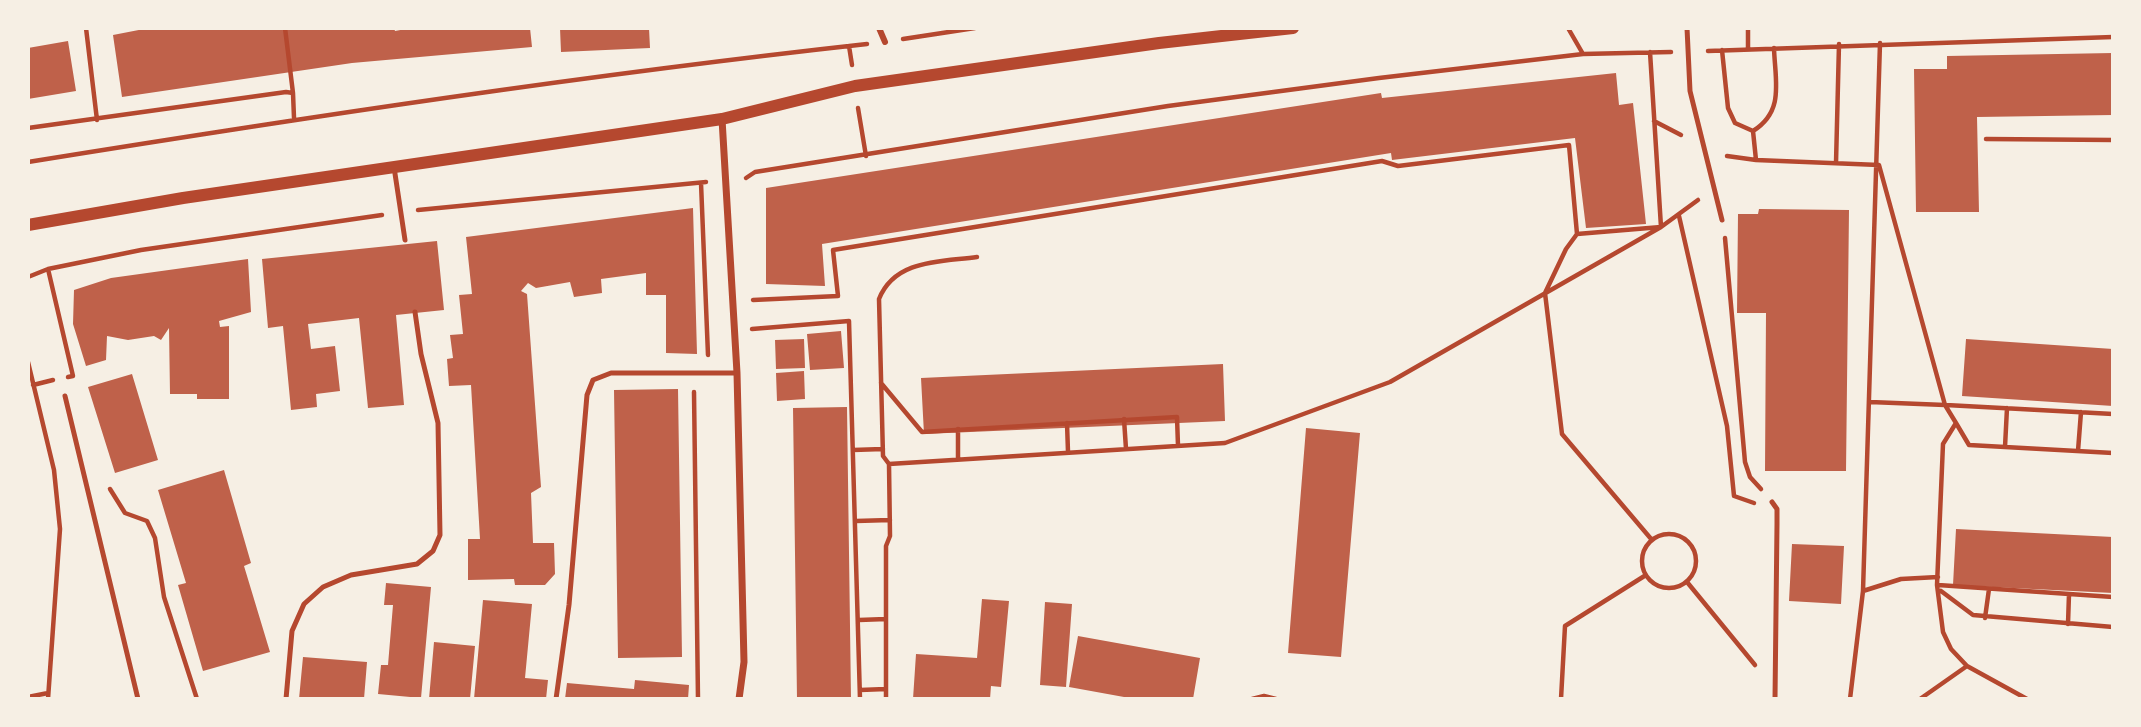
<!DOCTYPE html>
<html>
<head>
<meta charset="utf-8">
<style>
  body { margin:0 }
  #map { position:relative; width:2141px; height:727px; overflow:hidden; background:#f6efe4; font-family:"Source Serif 4",serif }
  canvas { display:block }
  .frame { position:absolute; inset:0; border:30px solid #f6efe4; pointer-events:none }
</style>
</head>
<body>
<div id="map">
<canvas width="2141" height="727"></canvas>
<div class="frame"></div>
</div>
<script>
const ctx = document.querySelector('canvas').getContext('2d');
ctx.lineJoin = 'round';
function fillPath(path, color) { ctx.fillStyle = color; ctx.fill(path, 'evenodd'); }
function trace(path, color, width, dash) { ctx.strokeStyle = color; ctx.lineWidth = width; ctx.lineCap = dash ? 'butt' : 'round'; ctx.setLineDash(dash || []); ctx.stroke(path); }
fillPath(new Path2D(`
  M149 28H394L395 31 411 28H530L532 47 352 63 122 97 113 35Z
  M560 28H649L650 48 561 52Z
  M68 41 76 91 28 99V48Z
  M2113 53V115L1977 117 1979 212H1916L1914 69H1947V56Z
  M1616 73 1619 105 1633 103 1646 224 1586 228 1575 138 1392 160 1391 153 822 244 825 286 766 284V188L1381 93 1382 98Z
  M693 208 697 354 666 353V295H646V273L601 279 602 293 574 297 570 282 536 288 528 283 521 291 527 294 541 487 531 493 533 543H554L555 574 545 585H515L514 579 468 580V539H480L471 385 449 386 447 359 453 358 450 335 463 334 459 295 472 294 466 237Z
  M1759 209 1849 210 1846 471H1765L1766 313H1737L1738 214H1758Z
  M437 241 444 310 396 315 404 405 368 408 359 318 308 324 311 349 335 346 340 391 316 394 317 407 291 410 283 326 268 328 262 259Z
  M248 259 251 312 219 321 220 327 229 326V399H197V394H170L169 328 161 340 154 336 128 340 107 336 106 360 86 366 73 324 74 290 111 278Z
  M841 331 844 368 810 370 807 334Z
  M804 339 805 368 776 369 775 340Z
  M1966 339 2113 349V406L1962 396Z
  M1223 364 1225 421 924 434 921 378Z
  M804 371 805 399 777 401 776 373Z
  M132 374 158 460 115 473 88 387Z
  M678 389 682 657 618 658 614 390Z
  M847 407 851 699H797L793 408Z
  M1306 428 1360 433 1341 657 1288 653Z
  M224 470 251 563 244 566 270 652 203 671 178 585 186 583 158 490Z
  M1956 529 2113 537V593L1953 585Z
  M1792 544 1844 546 1841 604 1789 601Z
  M386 583 431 587 421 698 378 694 381 665H388L393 605H384Z
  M982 599 1009 601 1001 687 991 686 990 699H913L916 654 977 658Z
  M483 600 532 604 525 678 548 680 546 699H474Z
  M1045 602 1072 604 1066 687 1040 685Z
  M1078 636 1200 658 1193 699H1135L1069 687Z
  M434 642 475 646 470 699H429Z
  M303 657 367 662 364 699H299Z
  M635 680 689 685 688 699H565L567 683 634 689Z`), '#bf614a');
trace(new Path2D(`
  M86 28 97 120
  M285 28 293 93
  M1568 28 1583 54
  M1748 28V49
  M903 39 975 28
  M849 46 852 65
  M1722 50 1728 108 1735 123 1753 131
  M1708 51 2113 37
  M858 108 866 156
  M1654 121 1681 135
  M28 128 286 92 293 93 294 118
  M1753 131C1785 111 1775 81 1774 48
  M1753 131 1756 160
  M1986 139 2113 140
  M1727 156 1756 160 1879 165 1945 405 1870 402
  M28 162C307 117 586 75 867 44
  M1836 163 1839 44
  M746 178 755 172 1168 106 1379 78 1583 54 1671 52
  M701 183 708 355
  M418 210 706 182
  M1679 216 1727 426 1734 496 1754 503
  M1577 234 1661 227 1650 52
  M1725 238 1745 462 1750 477 1761 489
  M48 269 73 376 68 377
  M28 277 48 269 141 250 382 215
  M753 300 838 296 833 250 1382 161 1398 166 1569 145 1577 234 1566 249 1545 293 1562 434 1652 540
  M752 329 849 321 860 699
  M28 362 54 470 60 529 48 699
  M881 383 922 432 1177 417 1178 446
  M33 385 53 380
  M694 392 698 699
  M1945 405 1956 423 1943 444 1937 585 1943 632 1951 649 1967 666 2027 699
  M1946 405 2113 414
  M1124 419 1126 449
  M1067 423 1068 452
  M1956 423 1969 445 2113 453
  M958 429V459
  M2005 447 2007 408
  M853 450 883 449
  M2078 451 2081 412
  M889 464 1225 443 1390 382 1661 227 1698 200
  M110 489 125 513 147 521 155 538 164 597 197 699
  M856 521 890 520
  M1642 561a27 27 0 1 1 54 0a27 27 0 1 1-54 0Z
  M1687 582 1755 665
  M1938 585 2113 597
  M1863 591 1901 579 1938 577
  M1941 591 1973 615 2113 627
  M1985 618 1989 589
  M859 620 886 619
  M2068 624 2069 594
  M860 690 886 689
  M28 697 48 693
  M886 699V546L890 536 889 464 883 456 879 299C895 259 941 262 977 257
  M1252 699 1264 696 1276 699
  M1561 699 1565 626 1646 575
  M1850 699 1863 591 1880 43
  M1920 699 1967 666`), '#b5482f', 4.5);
trace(new Path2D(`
  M1687 28 1690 91 1722 220
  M394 167 405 240
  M65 396 138 699
  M1772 502 1777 509V524L1775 699
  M286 699 292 631 304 604 323 587 351 575 417 564 433 551 440 535 438 423 421 354 415 312
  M556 699 569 605 587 395 593 380 611 373H737`), '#b5482f', 5);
trace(new Path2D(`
  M879 28 885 42`), '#b5482f', 6);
trace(new Path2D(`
  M722 119 737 373 744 662 739 699`), '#b5482f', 7);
trace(new Path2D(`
  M28 225 183 198 722 119 855 86 1159 43 1293 28`), '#b5482f', 12);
</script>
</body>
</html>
